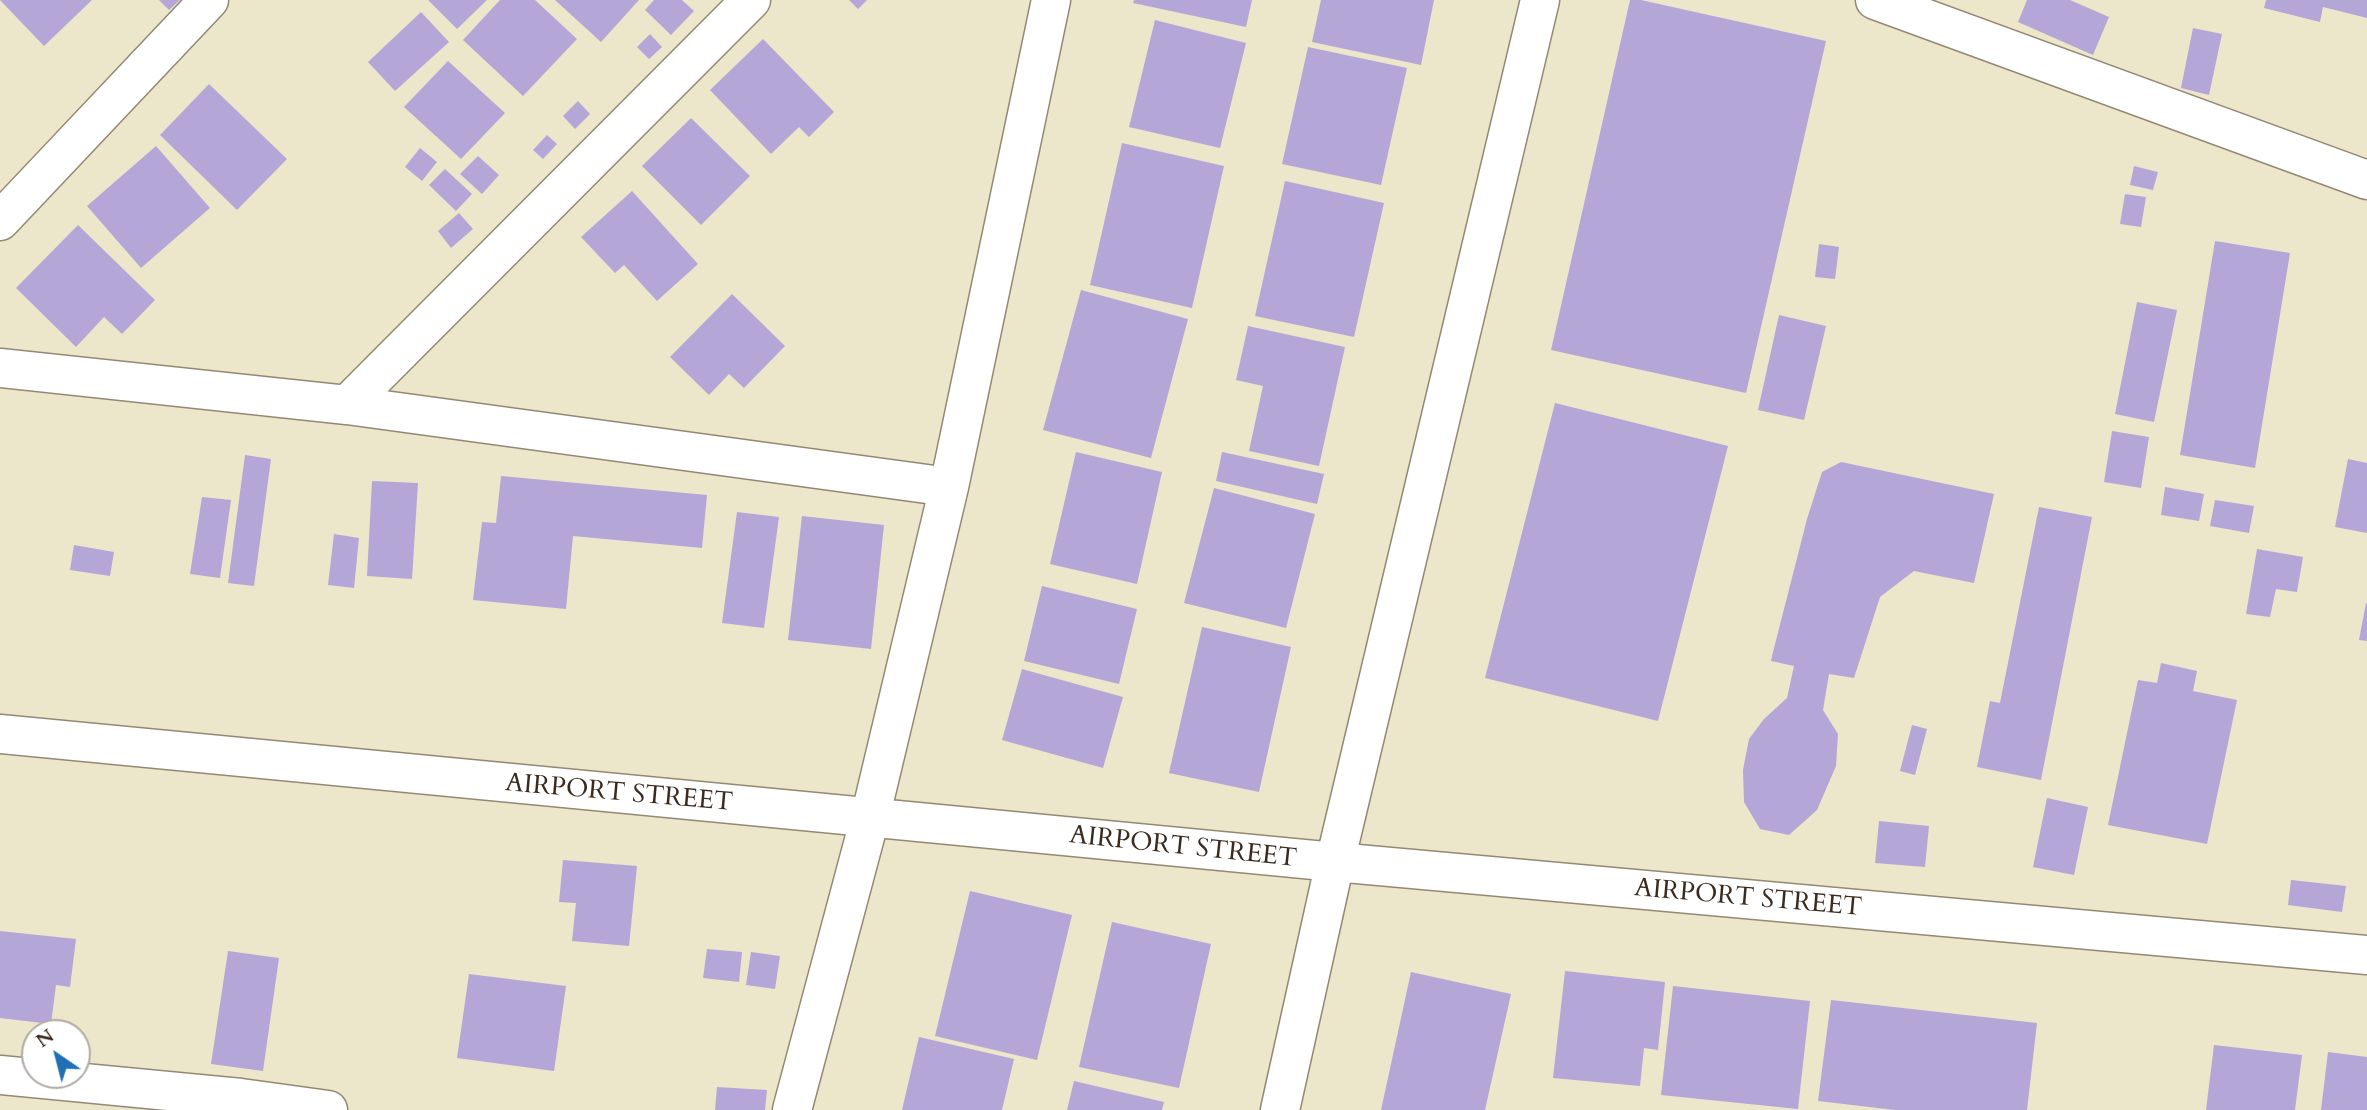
<!DOCTYPE html>
<html>
<head>
<meta charset="utf-8">
<style>
  body { margin:0 }
  #map { position:relative; width:2367px; height:1110px; overflow:hidden; background:#ece6ca; font-family:Cardo,serif }
  canvas { display:block }
  .north { position:absolute; left:21px; top:1019px; width:70px; height:70px; box-sizing:border-box; background:#fff; border:2px solid #b1aaa5; border-radius:50%; rotate:325deg; font-size:19px; font-weight:700; line-height:28px; text-align:center; color:#3b2a1e }
  .north::after { content:''; display:block; margin:auto; width:24px; height:32px; background:#1f6fb2; clip-path:polygon(50% 0,100% 100%,50% 72%,0 100%) }
</style>
</head>
<body>
<div id="map">
<canvas width="2367" height="1110"></canvas>
<div class="north">N</div>
</div>
<script>
const ctx = document.querySelector('canvas').getContext('2d');
ctx.lineJoin = 'round';
function fillPath(path, color) { ctx.fillStyle = color; ctx.fill(path, 'evenodd'); }
function trace(path, color, width, dash) { ctx.strokeStyle = color; ctx.lineWidth = width; ctx.lineCap = dash ? 'butt' : 'round'; ctx.setLineDash(dash || []); ctx.stroke(path); }
function drawText(font, color, halo, rows, align = 'center') {
  ctx.font = font + ' Cardo,serif'; ctx.lineWidth = 6; ctx.setLineDash([]); ctx.textBaseline = 'middle'; ctx.strokeStyle = halo; ctx.fillStyle = color; for (const [text, x, y, turn = 0] of rows) {
    ctx.save(); ctx.translate(x, y); ctx.rotate((+turn || 0) * Math.PI / 180); ctx.textAlign = isNaN(turn) ? turn : align; if (halo) ctx.strokeText(text, 0, 0); ctx.fillText(text, 0, 0); ctx.restore();
  }
}
fillPath(new Path2D(`
  M0 0H92L44 46Z
  M159 0H180L169 10Z
  M428 0H487L457 29Z
  M500 0H535L577 39 523 96 463 40Z
  M555 0H639L601 42Z
  M654 0H682L694 11 671 35 645 10Z
  M849 0H867L858 9Z
  M1134 0H1252L1246 27 1133 3Z
  M1321 0H1434L1421 65 1312 42Z
  M1630 0H1641L1826 41 1746 393 1551 350Z
  M2027 0H2070L2109 17 2093 55 2018 22Z
  M2266 0H2367V18L2323 7 2320 22 2264 8Z
  M421 12 449 42 395 91 368 62Z
  M1155 20 1246 43 1220 148 1129 127Z
  M2193 28 2222 34 2209 95 2181 88Z
  M650 34 662 47 649 59 637 47Z
  M763 39 834 112 809 137 799 127 771 154 710 90Z
  M1308 47 1407 68 1381 185 1282 164Z
  M448 61 505 113 461 159 404 107Z
  M209 84 287 159 237 210 160 135Z
  M578 101 590 114 575 129 563 116Z
  M691 118 750 176 701 225 642 166Z
  M547 135 557 144 543 159 533 150Z
  M1122 143 1224 166 1192 308 1090 285Z
  M156 146 210 208 141 268 87 206Z
  M420 148 437 162 422 181 405 167Z
  M478 156 499 175 482 194 460 174Z
  M2134 166 2158 172 2153 190 2130 185Z
  M445 169 472 194 456 211 429 185Z
  M1285 181 1384 203 1354 337 1255 316Z
  M632 191 698 264 657 301 624 265 615 273 581 237Z
  M2125 194 2146 197 2141 227 2120 224Z
  M459 213 473 229 451 248 438 231Z
  M78 225 155 300 122 334 104 317 76 347 16 288Z
  M2215 241 2290 253 2255 468 2180 455Z
  M1819 244 1839 247 1835 279 1815 277Z
  M1081 290 1188 319 1151 458 1043 430Z
  M732 294 785 346 744 388 729 374 709 395 670 357Z
  M2137 302 2177 310 2154 422 2115 414Z
  M1779 315 1826 326 1804 420 1758 410Z
  M1248 326 1345 347 1319 466 1249 451 1263 386 1236 380Z
  M1555 403 1728 446 1658 721 1485 678Z
  M2112 431 2149 437 2141 488 2104 482Z
  M1076 452 1162 472 1137 584 1050 564Z
  M1222 452 1324 474 1317 504 1216 481Z
  M245 455 271 459 254 586 228 583Z
  M2348 459 2367 463V533L2335 527Z
  M1841 462 1994 494 1974 583 1914 571 1880 597 1854 678 1829 674 1823 710 1838 734 1836 766 1817 810 1789 835 1760 829 1744 802 1743 770 1749 739 1764 719 1787 698 1794 666 1771 661 1772 656 1807 519 1822 472Z
  M501 476 707 495 702 548 573 536 566 609 473 600 482 522 496 523Z
  M372 481 418 483 412 579 367 576Z
  M2165 487 2204 494 2199 521 2161 515Z
  M1214 488 1315 514 1286 628 1184 603Z
  M202 497 231 500 220 578 190 574Z
  M2215 500 2254 506 2249 533 2210 526Z
  M2039 507 2092 517 2041 780 1977 767 1990 701 2000 703Z
  M737 512 779 517 764 628 722 623Z
  M802 516 884 525 871 649 788 640Z
  M334 534 359 538 354 588 328 585Z
  M74 545 114 552 110 576 70 570Z
  M2257 549 2303 557 2297 592 2276 589 2270 617 2246 614Z
  M1042 586 1137 609 1119 684 1024 661Z
  M2366 603 2367 604V641L2359 640Z
  M1202 627 1291 647 1259 792 1169 773Z
  M2161 663 2197 671 2193 691 2237 700 2207 844 2108 825 2138 680 2157 683Z
  M1022 669 1123 697 1103 768 1002 740Z
  M1912 725 1927 729 1915 775 1900 771Z
  M2047 798 2088 807 2074 875 2033 867Z
  M1879 821 1929 826 1925 867 1875 863Z
  M563 860 637 866 629 946 572 941 576 903 559 902Z
  M2291 880 2346 886 2342 912 2288 905Z
  M970 891 1072 915 1037 1060 935 1036Z
  M1112 922 1211 944 1179 1088 1079 1067Z
  M0 931 76 939 70 987 56 985 51 1024 0 1018Z
  M707 949 742 952 739 982 703 978Z
  M228 951 279 958 263 1071 211 1064Z
  M751 952 780 956 775 989 746 985Z
  M1565 971 1665 982 1658 1050 1644 1048 1640 1086 1553 1078Z
  M1411 972 1511 994 1485 1110H1381Z
  M469 974 566 986 554 1071 457 1058Z
  M1673 986 1810 1001 1798 1109 1661 1095Z
  M1831 1000 2037 1023 2027 1110H1895L1818 1101Z
  M919 1037 1014 1059 1002 1110H902Z
  M2214 1045 2302 1055 2295 1110H2206Z
  M2328 1052 2367 1057V1110H2321Z
  M1074 1081 1164 1102 1162 1110H1067Z
  M717 1087 767 1090 765 1110H715Z`), '#b4a7d7');
const minor = new Path2D(`
  M1875 0 2367 180
  M0 221 209 0
  M0 368 347 405 949 487
  M347 405 751 0
  M0 734 1335 862 2367 955
  M0 1075 241 1098 328 1110
  M792 1110 870 818 949 487 1051 0
  M1280 1110 1335 862 1540 0`);
trace(minor, '#948874', 41);
trace(minor, '#fff', 38);
drawText('26px', '#3b2a1e', '#fff', [
  ["AIRPORT STREET",619,794,5],
  ["AIRPORT STREET",1183,848,6],
  ["AIRPORT STREET",1748,899,5]
]);
</script>
</body>
</html>
